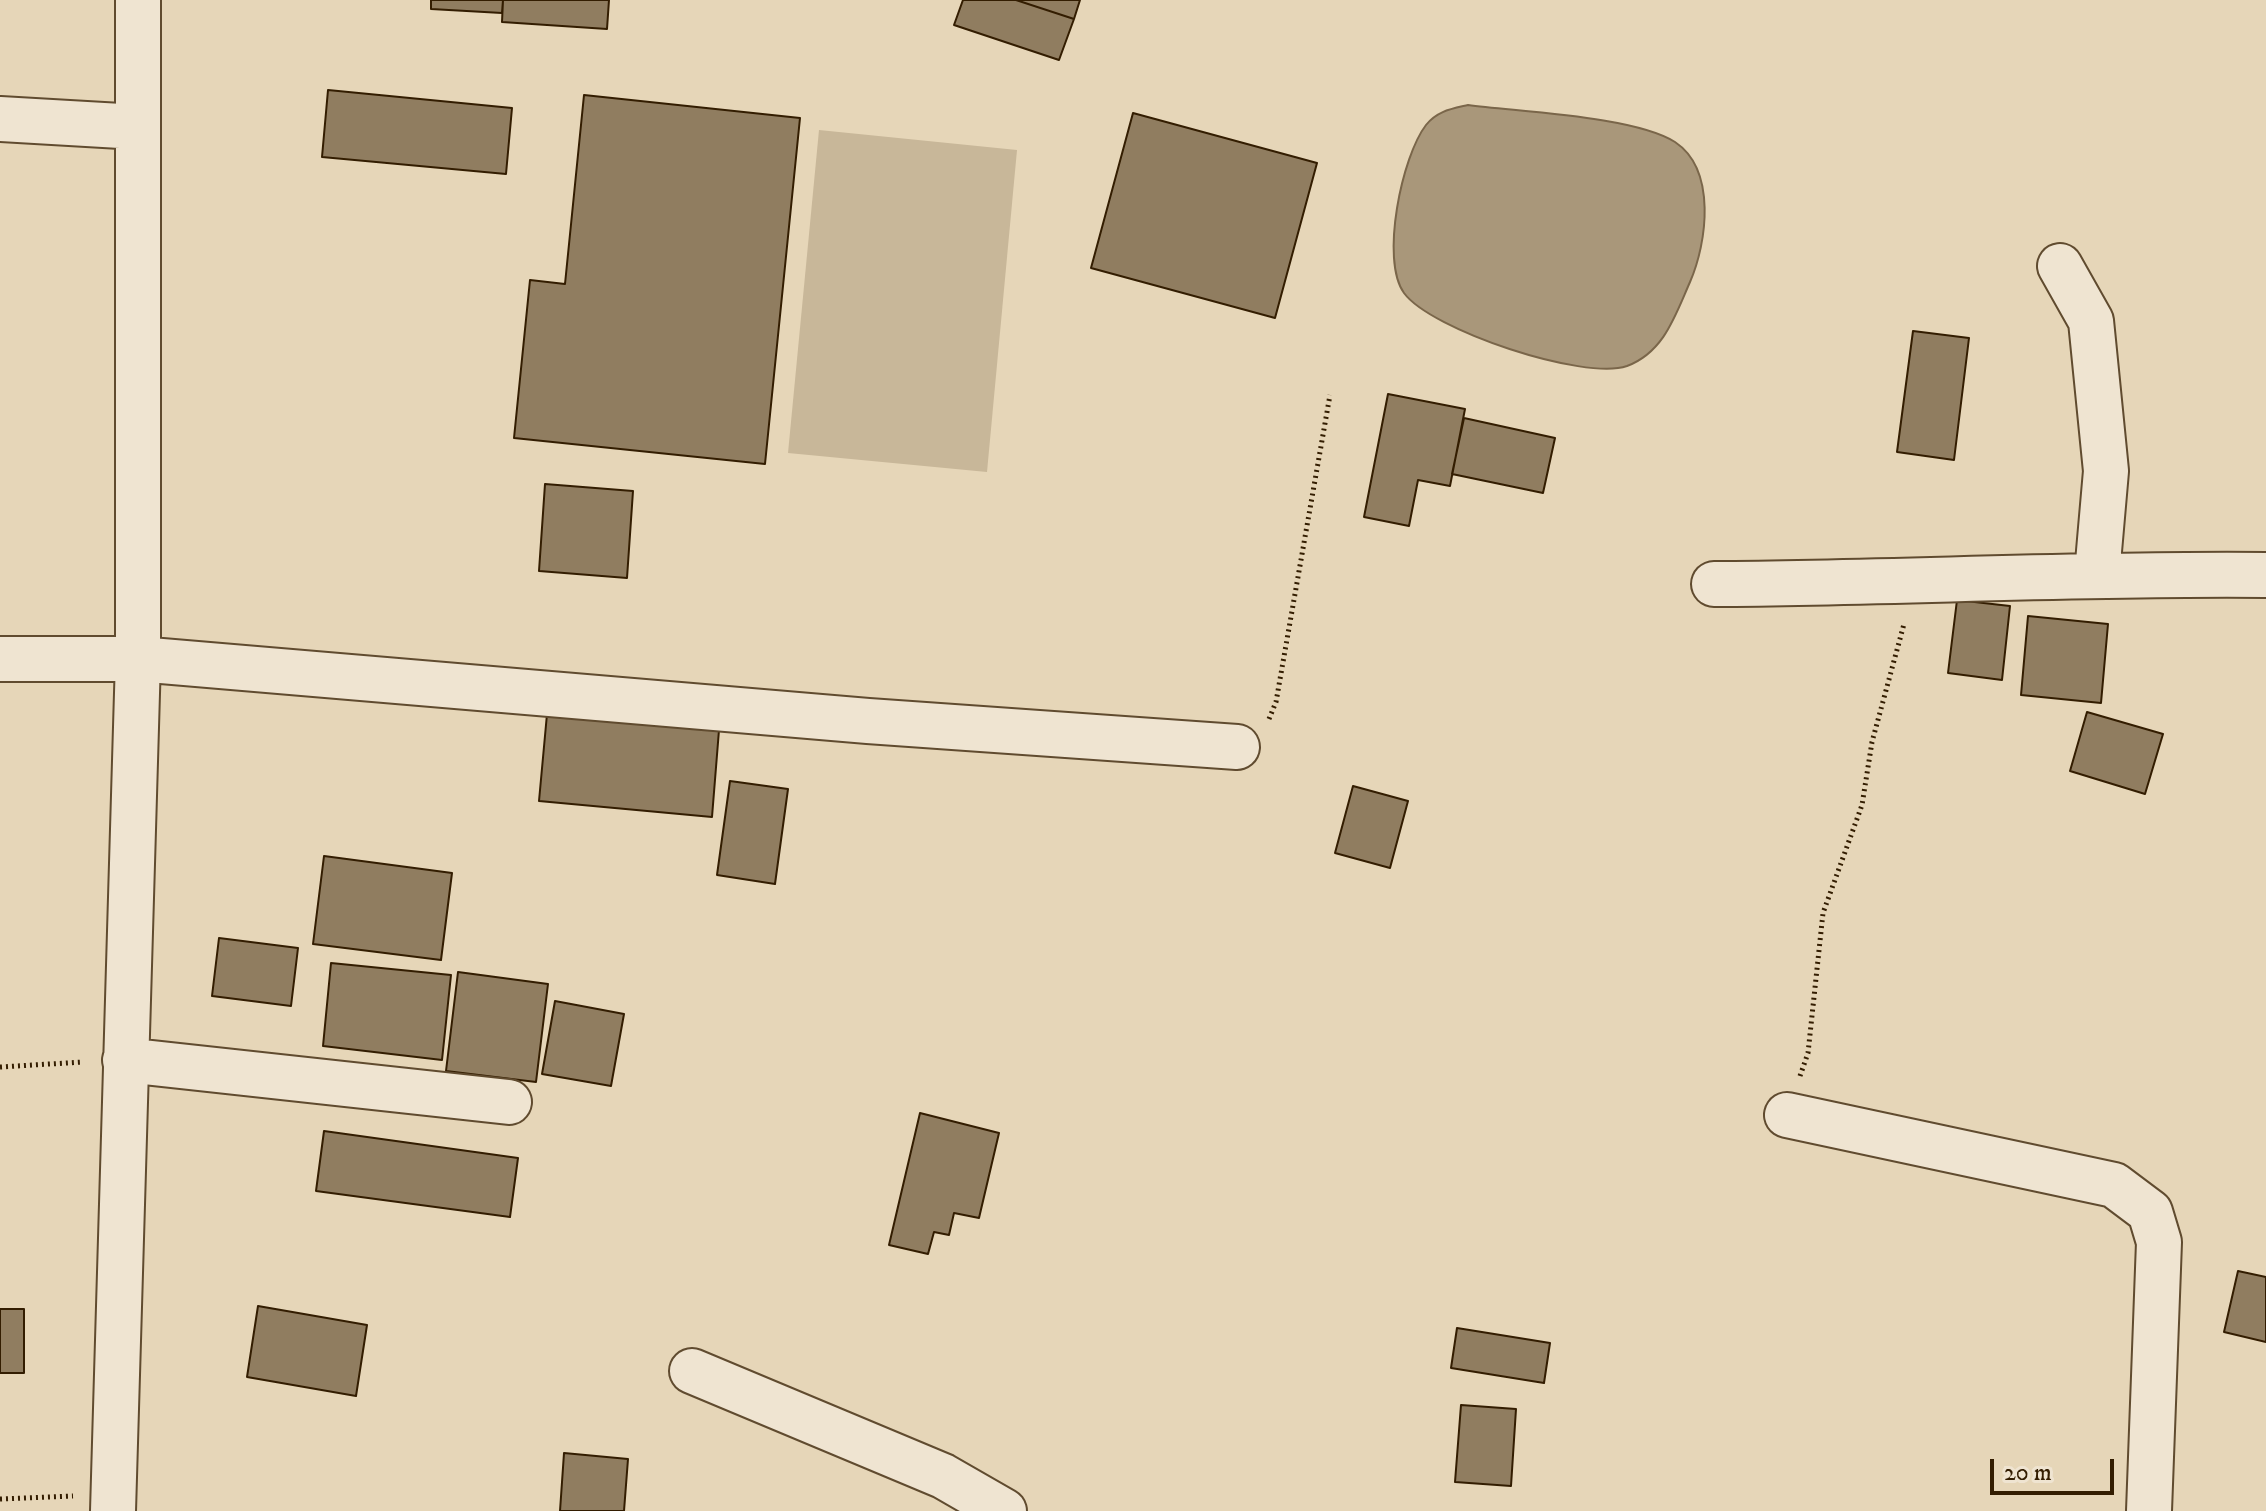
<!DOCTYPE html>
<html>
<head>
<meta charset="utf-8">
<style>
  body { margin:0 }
  #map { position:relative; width:2266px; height:1511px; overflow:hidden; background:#e6d6b8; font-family:"IM FELL DW Pica",serif }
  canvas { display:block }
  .scale { position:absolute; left:1990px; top:1459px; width:124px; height:36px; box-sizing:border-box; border:4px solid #331d01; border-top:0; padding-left:10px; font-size:24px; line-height:28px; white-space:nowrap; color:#331d01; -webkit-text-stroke:6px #efe4d1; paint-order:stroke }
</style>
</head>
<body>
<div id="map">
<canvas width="2266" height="1511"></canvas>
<div class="scale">20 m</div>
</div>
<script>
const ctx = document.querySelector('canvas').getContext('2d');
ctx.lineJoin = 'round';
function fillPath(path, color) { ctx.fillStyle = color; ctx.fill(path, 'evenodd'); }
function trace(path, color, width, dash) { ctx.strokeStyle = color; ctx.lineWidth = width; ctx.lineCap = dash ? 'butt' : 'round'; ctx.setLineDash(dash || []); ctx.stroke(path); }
fillPath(new Path2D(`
  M819 130 1017 150 987 472 788 453Z`), '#c8b799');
const water = new Path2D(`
  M1468 105C1519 112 1634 116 1675 142 1717 170 1707 243 1690 282 1675 316 1664 352 1627 366 1584 381 1431 330 1404 293 1380 260 1402 156 1426 125 1437 111 1451 109 1468 105Z`);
fillPath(water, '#a9977a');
trace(water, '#7a664a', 2);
const building = new Path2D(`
  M431 0H503L502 13 431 9Z
  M503 0H609L607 29 502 22Z
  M963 0H1016L1074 19 1059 60 954 25Z
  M1016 0H1080L1074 19Z
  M328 90 512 108 506 174 322 157Z
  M584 95 800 118 765 464 514 438 530 280 565 284Z
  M1133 113 1317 163 1275 318 1091 268Z
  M1913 331 1969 338 1954 460 1897 452Z
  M1388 394 1465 409 1450 486 1418 480 1409 526 1364 517Z
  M1464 418 1555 438 1543 493 1452 474Z
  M545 484 633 491 627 578 539 571Z
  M1957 600 2010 606 2002 680 1948 673Z
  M2028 616 2108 624 2101 703 2021 695Z
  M2087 712 2163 734 2145 794 2070 771Z
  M547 714 719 730 712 817 539 801Z
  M730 781 788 789 775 884 717 875Z
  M1353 786 1408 801 1390 868 1335 853Z
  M324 856 452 873 441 960 313 944Z
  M219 938 298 948 291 1006 212 996Z
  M331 963 451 975 442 1060 323 1046Z
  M458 972 548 984 536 1082 446 1071Z
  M555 1001 624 1014 611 1086 542 1074Z
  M920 1113 999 1133 979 1218 954 1213 949 1235 934 1232 928 1254 889 1245Z
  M324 1131 518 1158 510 1217 316 1191Z
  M2238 1271 2266 1277V1342L2224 1332Z
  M258 1306 367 1325 356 1396 247 1377Z
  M0 1309H24V1373H0Z
  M1457 1328 1550 1343 1544 1383 1451 1368Z
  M1461 1405 1516 1409 1511 1486 1455 1482Z
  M564 1453 628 1459 624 1511H560Z`);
fillPath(building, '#907d60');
trace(building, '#331d01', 2);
const minor = new Path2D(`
  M0 119 138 127
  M2060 266 2091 321 2106 471 2097 574
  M1714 584C1898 583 2082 573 2266 575
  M0 659H138L868 721 1237 747
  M125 1060 509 1102
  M1787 1115 2114 1185 2150 1212 2159 1242 2149 1511
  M692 1371 943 1476 1004 1511
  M113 1511 138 659V0`);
trace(minor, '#604b2f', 48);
trace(new Path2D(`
  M1269 719 1276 702 1330 395
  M0 1067 83 1062
  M1800 1076 1808 1053 1823 913 1862 805 1872 742 1904 624
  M0 1499 73 1496`), '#331d01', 5, [2, 4]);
trace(minor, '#efe4d1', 44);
</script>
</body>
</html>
